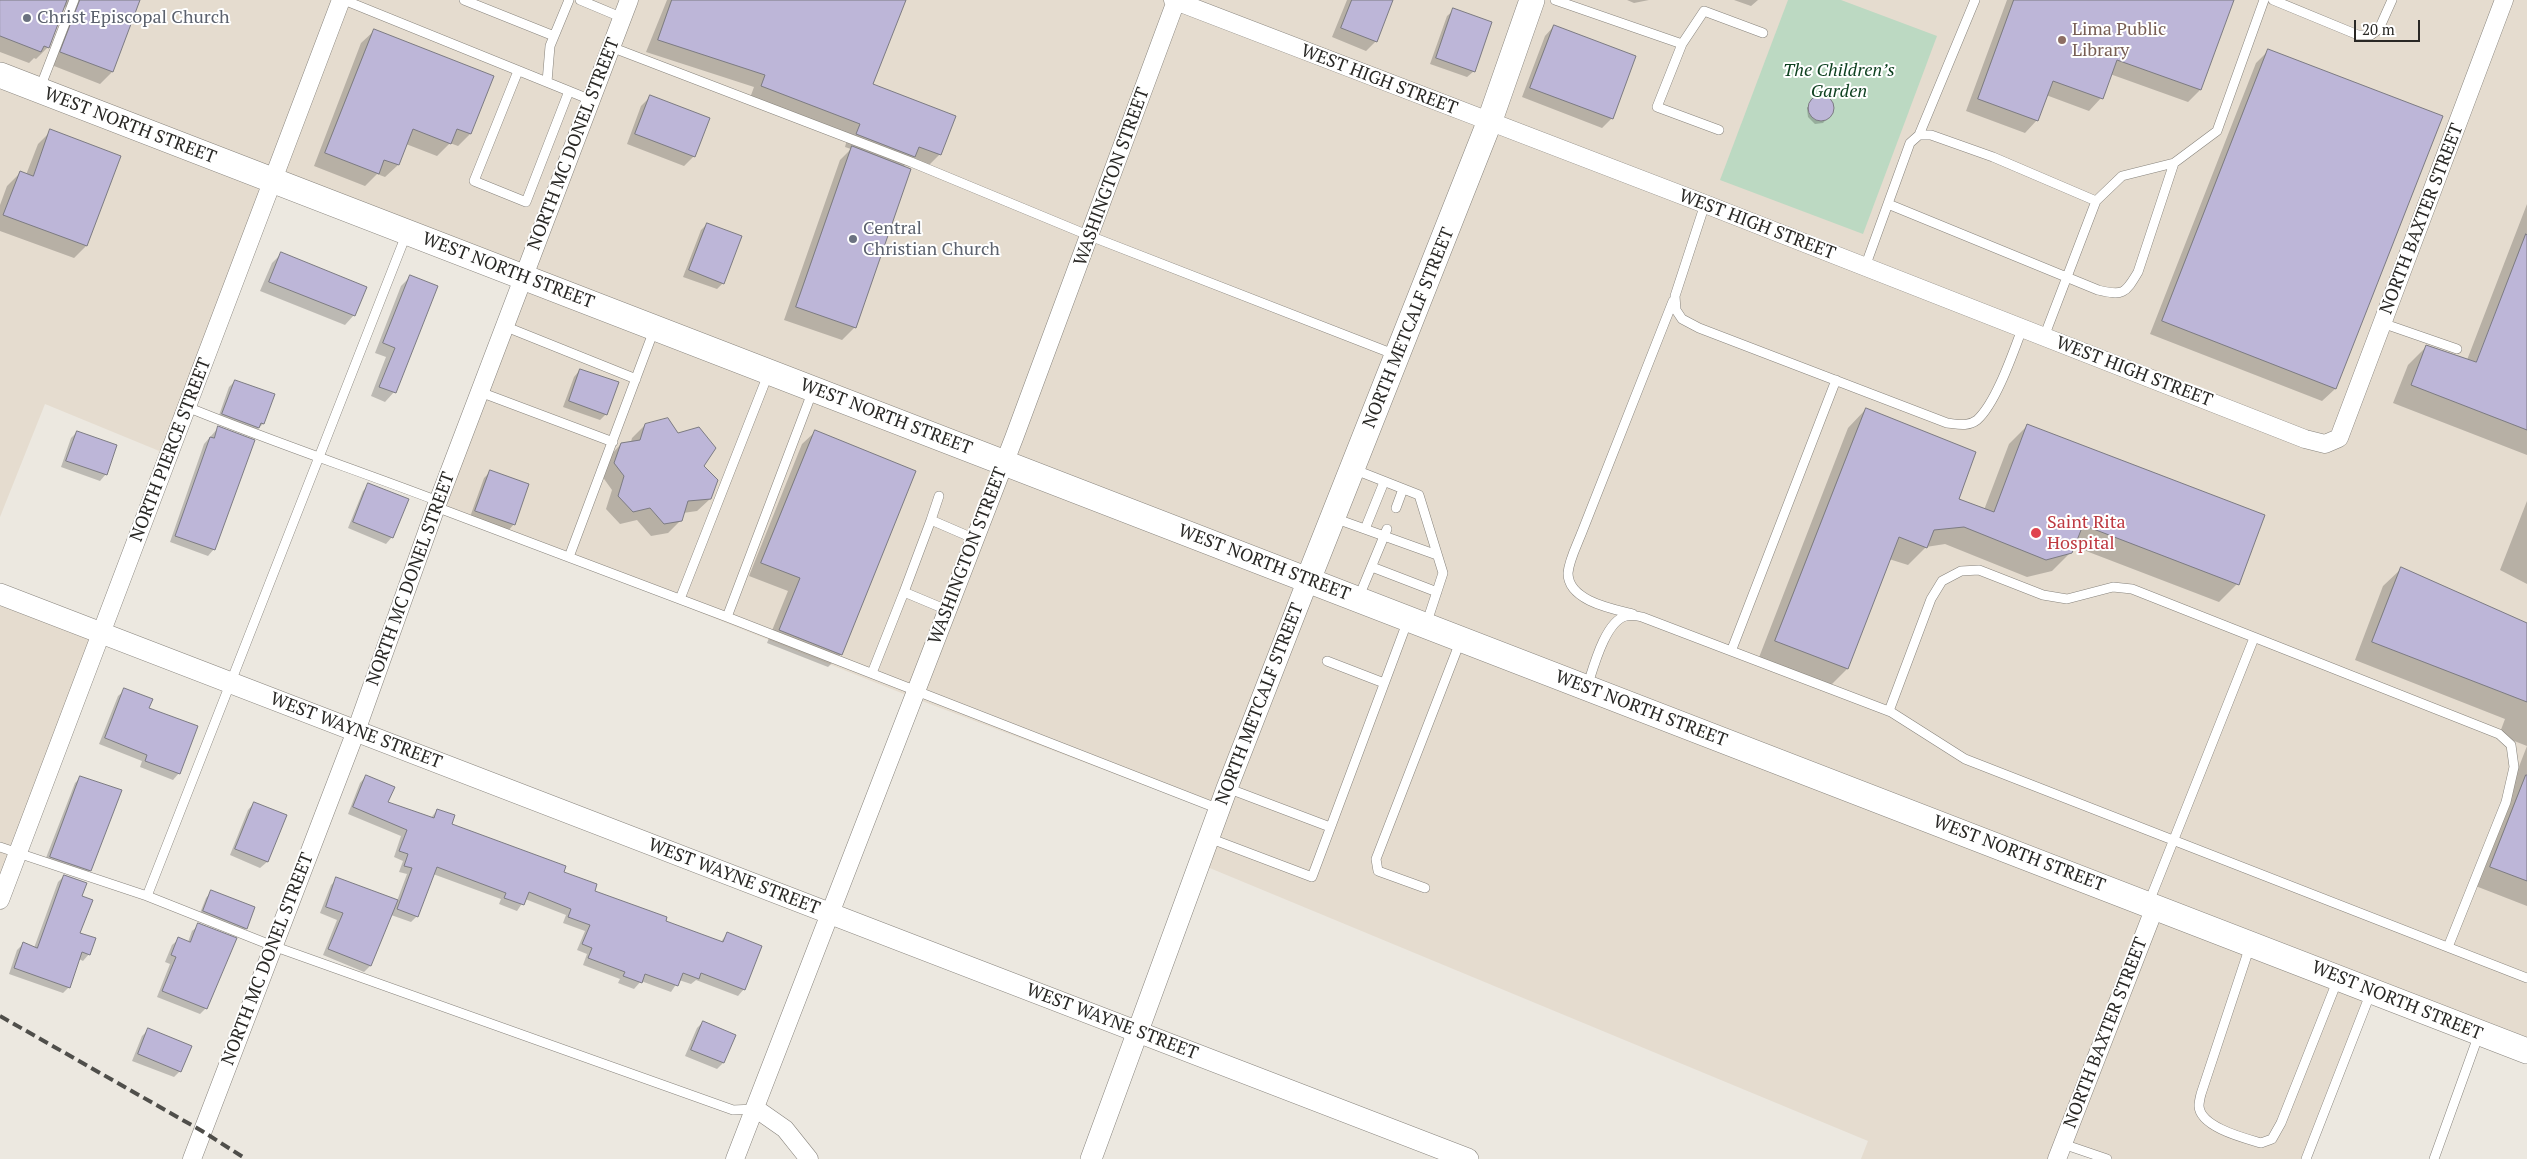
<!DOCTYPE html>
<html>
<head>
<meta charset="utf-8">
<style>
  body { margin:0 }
  #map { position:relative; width:2527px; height:1159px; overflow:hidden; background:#ece8e0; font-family:"PT Serif",serif }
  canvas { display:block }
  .scale { position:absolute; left:2354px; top:20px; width:66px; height:22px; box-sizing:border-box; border:2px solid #292825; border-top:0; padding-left:6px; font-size:15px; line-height:18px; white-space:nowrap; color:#292825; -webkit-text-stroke:4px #fff; paint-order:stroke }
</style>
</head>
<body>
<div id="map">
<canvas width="2527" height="1159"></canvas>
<div class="scale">20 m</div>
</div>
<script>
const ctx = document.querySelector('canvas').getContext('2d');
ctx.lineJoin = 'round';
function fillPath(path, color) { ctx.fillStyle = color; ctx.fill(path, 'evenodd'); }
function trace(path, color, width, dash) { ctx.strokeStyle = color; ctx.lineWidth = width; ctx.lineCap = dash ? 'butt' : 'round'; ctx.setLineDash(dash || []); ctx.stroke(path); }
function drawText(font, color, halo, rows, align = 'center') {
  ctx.font = font + ' "PT Serif",serif'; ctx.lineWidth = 4; ctx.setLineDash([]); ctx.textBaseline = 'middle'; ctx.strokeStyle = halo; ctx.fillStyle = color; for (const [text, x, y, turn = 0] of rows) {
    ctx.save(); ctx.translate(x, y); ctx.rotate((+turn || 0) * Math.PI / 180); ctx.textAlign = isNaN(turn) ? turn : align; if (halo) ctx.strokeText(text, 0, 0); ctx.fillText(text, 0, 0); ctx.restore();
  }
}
fillPath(new Path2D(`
  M0 0H2527V1051L2372 990 2306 1159H2107L2063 1144 2057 1159H1861L1868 1141 1200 864 1218 813 914 698 436 507 523 277 273 181 169 455 45 404 0 517Z
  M0 594 101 633 0 900Z`), '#e5dccf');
fillPath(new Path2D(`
  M1788 0H1841L1937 36 1863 234 1720 180Z`), '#bcd9c2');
fillPath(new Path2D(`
  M0 0H139L112 72 100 84 49 64 69 15 64 4 48 47 36 59 34 58 29 63 0 52Z
  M667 0H905L872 85 954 117 940 154 927 167 910 160 903 167 855 327 842 340 784 320 840 160 851 149 845 147 848 136 750 98 754 87 646 52Z
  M1347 0H1392L1376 41 1366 51 1332 37Z
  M1627 0H1649L1634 3Z
  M1734 0H1758L1751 6Z
  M2007 0H2233L2200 90 2188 102 2110 74 2101 98 2089 111 2046 95 2037 120 2025 133 1966 111Z
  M1454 10 1474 71 1467 77 1430 64 1447 16Z
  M1554 26 1612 118 1602 128 1522 97 1545 36Z
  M374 31 470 134 458 146 450 143 437 156 406 144 398 165 385 177 377 174 365 186 314 166 361 43Z
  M2269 50 2441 117 2335 389 2322 401 2150 334 2256 63Z
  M651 96 694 156 684 166 627 144 641 106Z
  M1815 96H1826L1832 104 1833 112 1823 123 1815 124 1808 117 1807 109Z
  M51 131 120 157 86 246 74 258 0 231V205L7 186 20 173 26 175 38 144Z
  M2527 204V455L2393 403 2408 365 2427 346 2467 360Z
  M707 224 723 283 717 289 683 277 701 230Z
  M281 254 354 315 345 325 260 291 272 263Z
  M411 276 437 287 394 392 385 402 371 396 386 357 375 353 401 286Z
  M580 370 606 414 600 420 563 407 574 377Z
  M235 381 263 424 252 434 217 421 229 387Z
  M1866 409 1957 499 1984 510 2009 444 2028 425 2237 584 2219 602 2073 546 2071 552 2052 571 2027 577 1945 544 1926 547 1908 565 1889 559 1847 669 1829 687 1758 660 1848 428Z
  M645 425 702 466 710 499 697 511 683 513 681 520 668 533 651 536 637 520 620 524 606 509 612 490 602 476 609 457 621 444 631 442 632 438Z
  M218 428 214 549 208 556 170 542 204 444Z
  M77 432 106 474 100 481 61 467 71 438Z
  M815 432 841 654 828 667 767 643 788 591 749 576 802 444Z
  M490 472 514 524 508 531 470 517 484 478Z
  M369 485 392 537 386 544 348 528 363 491Z
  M2527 501V584L2500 570Z
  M2402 568 2527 624V906L2473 885 2527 746 2499 735 2505 719 2355 660 2383 586Z
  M125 690 148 709 179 773 173 780 140 767 142 761 99 744 118 696Z
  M366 776 387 803 431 818 437 810 451 825 562 873 593 892 720 943 727 934 744 989 738 996 696 980 691 984 679 980 671 992 641 981 634 989 618 983 620 979 583 965 587 954 577 950 585 931 563 923 566 915 525 899 517 911 499 904 501 899 433 874 417 916 411 922 391 915 370 966 364 972 323 955 337 920 320 913 331 885 337 879 397 901 407 874 399 872 403 861 394 857 401 836 348 814 360 783Z
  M81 777 121 791 90 870 84 876 44 863 75 783Z
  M254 803 285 816 267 862 260 868 230 855 248 810Z
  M64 876 81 896 78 934 89 954 83 961 79 959 69 987 63 993 9 974 17 950 23 944 34 948 58 882Z
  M212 891 246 928 240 934 198 918 206 898Z
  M199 925 206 1008 200 1014 157 997 170 964 165 962 172 945 179 939 188 942 192 931Z
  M703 1022 735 1035 723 1063 717 1069 685 1056 697 1028Z
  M149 1029 180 1071 174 1077 132 1061 142 1036Z`), '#0003');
const building = new Path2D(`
  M0 0H67L49 48 44 46 41 52 0 36Z
  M80 0H140L113 72 60 52Z
  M672 0H906L873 84 956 116 941 155 919 147 915 157 856 134 860 124 761 86 765 75 658 40Z
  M1352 0H1393L1377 42 1341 28Z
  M2014 0H2234L2201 90 2117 60 2103 99 2053 81 2038 121 1978 99Z
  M1453 8 1492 22 1475 72 1436 58Z
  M1554 25 1636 56 1613 119 1530 88Z
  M374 29 494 76 471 134 457 129 451 144 413 129 399 165 384 160 379 174 325 153Z
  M2268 49 2443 116 2336 389 2162 321Z
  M650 95 710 118 695 157 635 134Z
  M1808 108a13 13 0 1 1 26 0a13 13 0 1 1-26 0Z
  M50 129 121 156 87 246 3 215 20 171 33 176Z
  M852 146 911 169 856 328 796 307Z
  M707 223 742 236 724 284 689 270Z
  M2526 234 2527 235V430L2411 385 2426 345 2476 362Z
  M281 252 367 287 355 316 269 282Z
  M410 275 438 286 396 393 379 387 395 348 383 343Z
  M580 369 619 382 607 415 569 401Z
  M235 380 275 394 264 424 261 423 259 428 222 414Z
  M1866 408 1976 452 1959 499 1994 512 2027 424 2265 515 2239 585 2083 525 2072 553 2046 560 1964 527 1934 530 1927 548 1899 537 1848 669 1775 641Z
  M668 418 678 433 699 427 716 448 704 466 718 480 711 499 688 501 682 521 664 524 650 508 633 512 618 496 624 476 614 463 621 443 640 440 645 424Z
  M218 426 255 440 215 550 175 536 210 437 214 438Z
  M815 430 916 471 842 655 779 630 800 578 761 563Z
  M77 431 117 445 107 475 66 461Z
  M490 470 529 484 515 525 475 511Z
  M368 483 409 499 393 538 353 522Z
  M2401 567 2527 623V702L2372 642Z
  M124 688 153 699 149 708 198 726 180 774 145 761 147 755 105 738Z
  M366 775 395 787 388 802 434 818 437 809 455 815 452 824 566 866 564 872 597 884 595 891 667 917 666 921 723 942 727 932 762 946 745 990 701 973 699 979 683 973 678 986 645 974 642 983 623 976 625 972 588 958 592 948 582 944 590 925 568 917 571 909 529 892 524 905 504 898 506 893 437 867 418 917 397 909 412 868 404 866 408 854 399 851 407 830 353 807Z
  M2526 775H2527V881L2490 867Z
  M80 776 122 790 91 871 50 857Z
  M254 802 287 815 268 862 235 849Z
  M64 875 87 883 82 896 93 900 80 933 96 938 90 955 82 952 70 988 14 968 23 942 37 948Z
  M336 877 398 900 371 966 328 949 343 913 326 907Z
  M211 890 255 907 247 929 203 911Z
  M198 923 237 938 207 1009 162 991 176 957 171 955 178 937 190 942Z
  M703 1021 736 1035 724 1063 691 1050Z
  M148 1028 192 1046 181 1072 138 1054Z`);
fillPath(building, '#bdb6d8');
trace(building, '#7c7b82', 1);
const service = new Path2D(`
  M344 0 591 100
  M464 0 554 36
  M580 0 623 18
  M1555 0 1682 44 1704 11 1763 33
  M2273 0 2358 35H2371L2379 29 2392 0
  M1682 44 1657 107 1719 130
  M611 47 911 162 1090 236 1396 355
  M518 71 474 181 526 202 569 91
  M547 82 550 46 569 0
  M40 88 74 0
  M1919 135 1975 0
  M1705 204 1675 296 1676 310 1682 319 1699 328 1947 423C1957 424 1968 427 1977 420 1996 403 2013 353 2022 329
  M1888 204 2098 290C2123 296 2125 294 2138 272L2174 163
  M1865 267 1910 143 1919 135H1931L1993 157 2096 201
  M2382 323 2457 349
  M504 326 636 379
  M2044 337 2096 201 2122 176 2174 163 2217 131 2264 0
  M480 392 613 442
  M187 407C270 441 354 469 438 501
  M1353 469 1419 495 1443 573 1426 625
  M436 507 727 617 1219 809
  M1396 508 1403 489
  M1334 518 1437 555
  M931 520 939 496
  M1365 529 1384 482
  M569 557 654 330
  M1372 567 1437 592
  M680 599 769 372
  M1358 599 1387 529
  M947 610 904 592 931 520 975 539
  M1633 614C1613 609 1568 601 1568 573 1569 560 1577 545 1582 532L1673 301
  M727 617 813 390
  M1732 649 1836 380
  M1327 661 1384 683
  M872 673 904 592
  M1587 687C1593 669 1605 621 1626 616 1631 615 1638 616 1642 617L1891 712 1965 759 2527 978
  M1889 711 1931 599 1942 581 1961 571 1979 570 2043 595 2067 599 2113 587 2132 589 2499 734 2511 745 2514 767 2506 802 2448 947
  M1227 788 1330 827
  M1209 838 1312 877 1408 620
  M0 847 147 896 273 946 733 1110 755 1109
  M1425 888 1378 871 1376 859 1460 642
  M147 896 406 235
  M2149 902 2254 638
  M2250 946 2201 1094C2200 1098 2199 1102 2199 1106 2200 1127 2244 1138 2261 1143L2272 1139 2281 1123 2338 979
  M2063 1144 2107 1159
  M2306 1159 2371 992
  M2434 1159 2479 1034`);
const minor = new Path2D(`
  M1173 0 1705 204 2305 439 2325 444 2339 438 2504 0
  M0 900 341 0
  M755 1108 785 1129 809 1159
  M192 1159 356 731 436 507 629 0
  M735 1159 1014 438 1176 1
  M2057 1159 2155 907`);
const tertiary = new Path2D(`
  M0 594 1468 1159
  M1091 1159 1227 788 1308 580`);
const secondary = new Path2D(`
  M0 75 2527 1051
  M1308 580 1489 123 1532 0`);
trace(service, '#87837c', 10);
trace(minor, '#87837c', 19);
trace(tertiary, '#87837c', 22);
trace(secondary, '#87837c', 26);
trace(service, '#fff', 9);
trace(minor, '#fff', 18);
trace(tertiary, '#fff', 21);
trace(secondary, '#fff', 25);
trace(new Path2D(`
  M0 1016 202 1131 246 1159`), '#4f4e4a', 4, [10, 5]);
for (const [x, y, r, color] of [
  [27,18,5,"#6b7280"],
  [2062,40,5,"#8d6e63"],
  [853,239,5,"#6b7280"],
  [2036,533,6,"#e0444e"]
]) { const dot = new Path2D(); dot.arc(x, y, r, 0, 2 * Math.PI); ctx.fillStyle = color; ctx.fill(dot); trace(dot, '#fff', 2); }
drawText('18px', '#5b616d', '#fff', [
  ["Christ Episcopal Church",37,18],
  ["Central",863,229],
  ["Christian Church",863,250]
], 'left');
drawText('18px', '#785e54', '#fff', [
  ["Lima Public",2072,30],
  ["Library",2072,51]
], 'left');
drawText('italic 18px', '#0c3f1e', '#fff', [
  ["The Children’s",1839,71],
  ["Garden",1839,92]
]);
drawText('18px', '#292825', '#fff', [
  ["WEST HIGH STREET",1379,80,21],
  ["WEST NORTH STREET",130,126,21],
  ["NORTH MC DONEL STREET",574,144,-69],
  ["WASHINGTON STREET",1112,177,-70],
  ["NORTH BAXTER STREET",2422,219,-69],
  ["WEST HIGH STREET",1757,225,21],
  ["WEST NORTH STREET",508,271,21],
  ["NORTH METCALF STREET",1409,328,-68],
  ["WEST HIGH STREET",2134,372,21],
  ["WEST NORTH STREET",886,417,21],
  ["NORTH PIERCE STREET",171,450,-69],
  ["WASHINGTON STREET",968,556,-69],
  ["WEST NORTH STREET",1264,563,21],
  ["NORTH MC DONEL STREET",411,579,-70],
  ["NORTH METCALF STREET",1260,704,-69],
  ["WEST NORTH STREET",1641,709,21],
  ["WEST WAYNE STREET",356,731,21],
  ["WEST NORTH STREET",2019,854,21],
  ["WEST WAYNE STREET",734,877,21],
  ["NORTH MC DONEL STREET",268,959,-69],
  ["WEST NORTH STREET",2397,1001,22],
  ["WEST WAYNE STREET",1112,1022,21],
  ["NORTH BAXTER STREET",2106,1033,-69]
]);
drawText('18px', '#be3a42', '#fff', [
  ["Saint Rita",2047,523],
  ["Hospital",2047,544]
], 'left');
</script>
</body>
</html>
